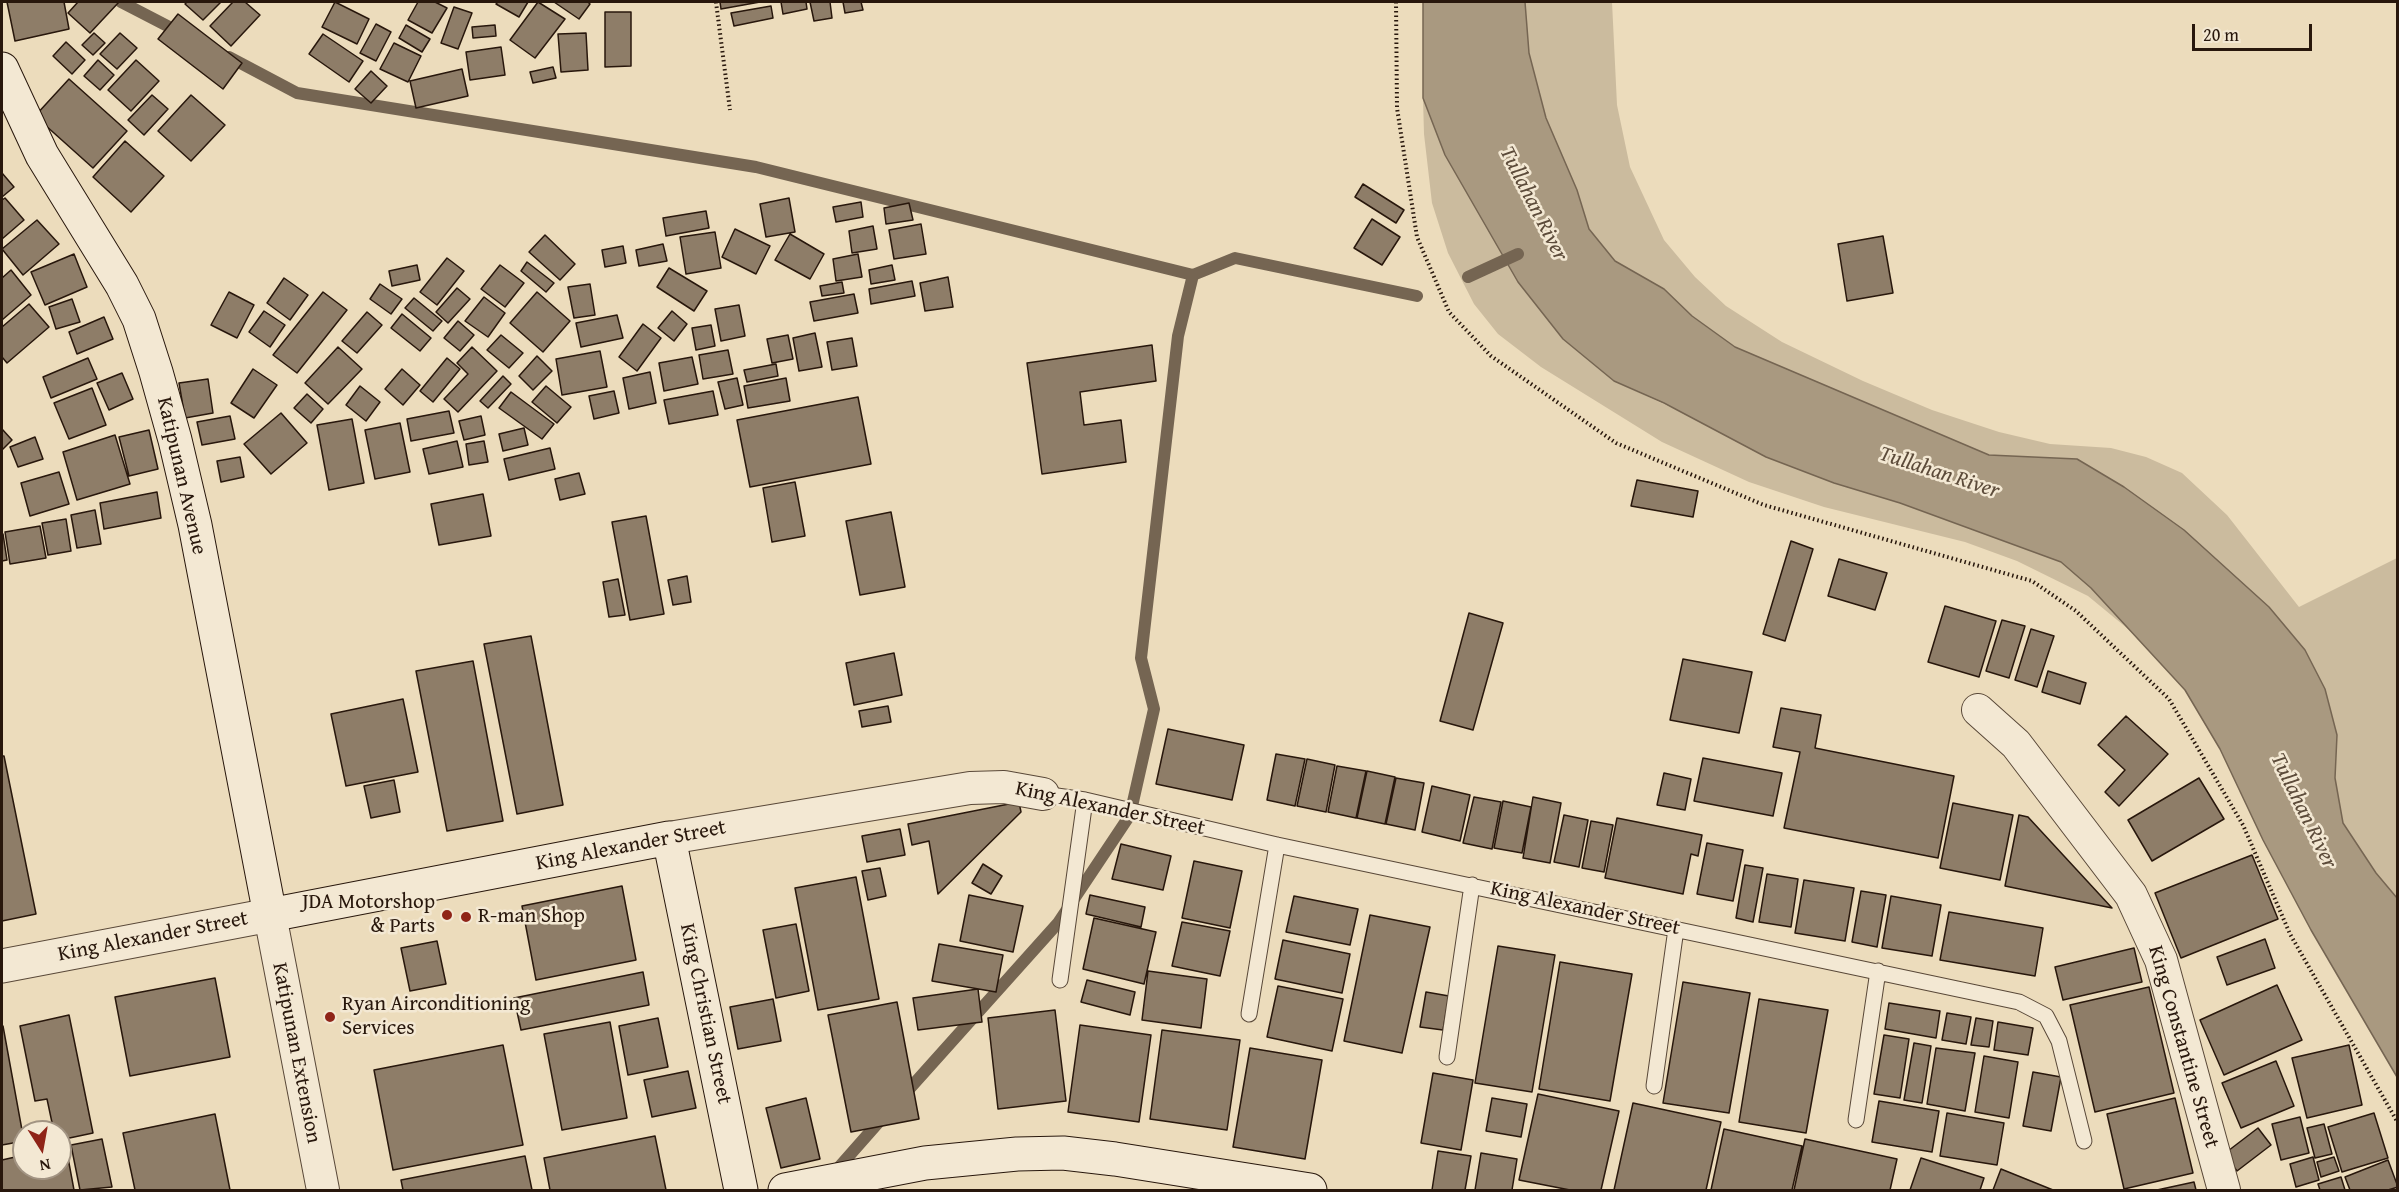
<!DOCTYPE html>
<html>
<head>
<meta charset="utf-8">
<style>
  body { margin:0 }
  #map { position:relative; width:2399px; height:1192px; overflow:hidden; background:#ecdcbc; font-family:"Gentium Book Plus",serif }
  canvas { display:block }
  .frame { position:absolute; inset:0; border:3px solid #28170c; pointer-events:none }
  .north { position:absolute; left:12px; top:1120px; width:60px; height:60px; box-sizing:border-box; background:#f3e8d3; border:2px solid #a29483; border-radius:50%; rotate:169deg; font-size:16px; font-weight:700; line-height:24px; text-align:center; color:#28170c }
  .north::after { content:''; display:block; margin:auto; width:21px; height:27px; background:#8f2418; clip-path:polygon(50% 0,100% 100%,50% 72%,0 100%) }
  .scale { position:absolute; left:2192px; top:24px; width:120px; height:27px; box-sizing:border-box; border:3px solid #28170c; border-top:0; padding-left:8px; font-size:18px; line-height:21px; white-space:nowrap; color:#28170c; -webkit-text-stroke:4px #f3e8d3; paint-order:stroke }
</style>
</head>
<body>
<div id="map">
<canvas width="2399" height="1192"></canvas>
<div class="frame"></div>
<div class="north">N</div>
<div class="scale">20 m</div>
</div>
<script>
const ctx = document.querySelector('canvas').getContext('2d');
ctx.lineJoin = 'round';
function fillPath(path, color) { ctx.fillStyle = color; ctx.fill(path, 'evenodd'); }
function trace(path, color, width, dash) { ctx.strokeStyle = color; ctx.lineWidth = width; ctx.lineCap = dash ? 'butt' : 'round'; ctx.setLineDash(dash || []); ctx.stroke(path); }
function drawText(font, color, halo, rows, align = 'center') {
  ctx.font = font + ' "Gentium Book Plus",serif'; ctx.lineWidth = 5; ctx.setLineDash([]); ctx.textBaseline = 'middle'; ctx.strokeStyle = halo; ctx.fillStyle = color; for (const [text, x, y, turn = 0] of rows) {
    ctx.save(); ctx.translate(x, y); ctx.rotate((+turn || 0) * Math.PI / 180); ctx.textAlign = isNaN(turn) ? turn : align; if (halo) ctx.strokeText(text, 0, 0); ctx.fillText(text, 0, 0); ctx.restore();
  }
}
fillPath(new Path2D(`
  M1525 2H1612L1617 105 1630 167 1664 240 1695 277 1726 306 1782 342 1863 381 1932 410 1999 432 2050 444 2111 448 2146 457 2182 473 2227 515 2299 607 2397 558V898L2376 873 2343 823 2335 778 2337 735 2325 689 2305 650 2269 607 2077 459 1989 455 1735 347 1692 316 1664 289 1615 261 1589 229 1577 190 1546 118 1529 53Z
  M1423 98 1445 155 1518 281 1563 339 1614 381 1834 483 1900 503 2061 562 2091 588 2139 638 2088 596 2017 561 1965 542 1824 507 1749 482 1662 442 1541 367 1498 334 1474 304 1448 253 1432 203 1424 134Z`), '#cbbb9e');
const water = new Path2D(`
  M1423 2H1525L1529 53 1546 118 1577 190 1589 229 1615 261 1664 289 1692 316 1735 347 1989 455 2077 459 2124 487 2184 530 2269 607 2305 650 2325 689 2337 735 2335 778 2343 823 2376 873 2397 898V1077L2311 930 2263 840 2220 749 2185 690 2091 588 2061 562 1900 503 1834 483 1766 457 1664 403 1614 381 1563 339 1518 282 1445 155 1423 98Z`);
fillPath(water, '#a99980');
trace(water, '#756552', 1.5);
trace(new Path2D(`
  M121 2 181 33
  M229 57 297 93 756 167 1193 275
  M1468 277 1518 254
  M903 1096 1058 923 1130 815 1154 709 1141 658 1178 336 1193 275 1235 258 1417 296
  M833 1174 885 1115`), '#756552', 12);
const building = new Path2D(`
  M7 2H64L69 29 15 41Z
  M78 2H119L90 33 68 13Z
  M187 2H221L203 20 185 4Z
  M233 2H245L260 15 231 46 210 26Z
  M335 2 369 19 357 44 322 27Z
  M418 2H435L447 8 432 33 408 20Z
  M498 2H528L519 17 496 4Z
  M538 2 565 19 535 58 510 40Z
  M554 2H588L590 4 579 19Z
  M720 2H760L721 9Z
  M781 2H806L807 9 783 14Z
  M810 2H830L832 18 814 21Z
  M843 2H861L863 10 845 13Z
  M771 6 773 18 734 26 731 13Z
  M454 7 472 13 458 49 441 43Z
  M605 12H631V66L605 67Z
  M178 14 242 63 223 89 158 39Z
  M376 24 391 32 376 61 360 53Z
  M406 25 430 39 422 52 399 38Z
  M495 25 496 36 473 38 472 27Z
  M94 33 105 43 93 55 82 45Z
  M120 33 137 48 117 69 100 54Z
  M586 33 588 70 561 72 558 34Z
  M323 34 363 61 349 82 309 54Z
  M66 42 85 60 72 74 53 56Z
  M394 43 421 56 408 82 380 69Z
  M501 47 505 75 470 80 466 52Z
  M98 60 114 75 100 90 84 76Z
  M136 60 159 81 131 111 108 90Z
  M553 67 556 78 533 83 530 72Z
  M462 69 468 96 416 108 410 81Z
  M371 71 387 86 371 103 355 89Z
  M69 79 127 131 93 168 35 116Z
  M152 95 168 109 144 135 128 120Z
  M191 95 225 125 191 161 158 131Z
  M125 141 164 176 131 212 93 177Z
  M2 173 14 187 2 197Z
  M1363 184 1404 210 1396 223 1355 197Z
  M5 198 24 220 2 239V200Z
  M789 198 795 232 766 237 760 204Z
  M861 202 863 217 836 222 833 207Z
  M909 203 913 220 886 224 884 208Z
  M706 211 709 228 666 236 663 218Z
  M1372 219 1400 237 1382 265 1354 248Z
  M37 220 59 244 23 275 2 249Z
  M921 224 926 254 894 259 889 230Z
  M873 226 877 249 852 253 849 231Z
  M735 229 770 246 756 274 722 257Z
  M715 232 721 268 686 274 680 237Z
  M790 234 824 254 810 279 775 260Z
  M545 235 575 264 560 280 529 252Z
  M1883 236 1893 293 1847 301 1838 244Z
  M663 244 667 261 639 266 636 250Z
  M623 246 626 263 605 267 602 250Z
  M74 254 87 287 45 305 31 272Z
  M858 254 862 277 836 281 833 259Z
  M447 258 464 271 437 305 420 292Z
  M527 262 554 283 546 292 521 271Z
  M417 265 420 280 392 286 389 271Z
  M500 265 524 283 505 307 481 289Z
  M892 265 895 280 871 284 869 270Z
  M669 268 707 291 694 311 657 287Z
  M11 270 31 295 2 320V278Z
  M948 277 953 307 925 311 920 283Z
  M284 278 308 295 290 320 267 303Z
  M912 281 915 296 871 304 869 289Z
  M842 282 844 293 822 296 820 286Z
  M380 284 402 299 391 314 370 299Z
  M590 284 595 315 574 318 568 287Z
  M457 288 470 299 448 323 436 312Z
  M229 292 254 305 237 338 211 325Z
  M323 292 347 310 297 373 273 355Z
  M537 292 570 321 543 352 510 323Z
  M854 294 858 313 814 321 810 302Z
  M484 297 505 313 488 337 465 321Z
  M414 298 442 321 433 331 405 308Z
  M72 299 80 322 56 329 49 307Z
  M29 304 49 327 7 363 2 357V327Z
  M739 305 745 336 721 341 715 309Z
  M264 311 285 325 270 347 249 332Z
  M672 311 687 324 674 341 658 328Z
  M367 312 382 325 357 353 342 341Z
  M402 314 431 338 420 351 391 328Z
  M617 315 623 338 581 347 576 323Z
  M104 317 113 339 77 354 69 332Z
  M458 321 474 335 460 351 444 338Z
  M643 324 661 338 637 371 619 357Z
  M711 325 715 346 696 350 692 328Z
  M815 333 822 367 799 371 793 338Z
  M501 335 523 353 509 368 487 350Z
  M788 335 793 359 772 363 767 339Z
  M852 338 857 366 832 370 827 342Z
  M1152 345 1156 381 1080 392 1084 425 1121 420 1126 462 1042 474 1027 363Z
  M338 347 362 369 328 404 305 383Z
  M472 347 497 371 458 412 444 399 468 374 457 363Z
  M728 350 733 374 703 379 699 355Z
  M600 351 607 387 562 395 556 359Z
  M537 356 552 371 533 390 519 376Z
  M692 357 698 384 664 391 659 363Z
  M88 358 97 379 51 398 43 377Z
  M447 358 460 369 433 402 420 391Z
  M776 364 778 376 747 382 744 370Z
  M253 369 277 385 254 418 231 403Z
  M402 369 420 385 403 405 385 389Z
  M650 372 656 403 629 409 623 378Z
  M122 373 133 399 109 410 97 383Z
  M503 376 511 384 488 408 480 401Z
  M737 378 743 405 725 409 718 382Z
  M786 378 790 401 748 408 744 386Z
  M208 379 213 413 185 418 179 383Z
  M360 386 380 402 366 421 346 405Z
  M546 386 571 407 557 423 532 402Z
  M92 388 106 425 69 439 54 403Z
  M614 391 619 413 594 419 589 396Z
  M713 391 718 415 669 424 664 400Z
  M511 392 554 424 542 439 499 408Z
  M307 394 323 409 311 423 294 408Z
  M858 397 871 464 750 487 737 420Z
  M449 411 454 433 411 441 407 419Z
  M281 413 307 443 271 474 244 444Z
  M230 416 235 439 202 445 197 422Z
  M481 416 485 435 464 440 459 421Z
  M352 419 364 483 329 490 317 425Z
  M400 423 410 472 375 479 365 430Z
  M524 428 528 445 503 451 499 434Z
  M2 429 12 440 2 450Z
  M149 430 158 469 129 476 119 437Z
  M115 435 130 484 77 500 63 452Z
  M35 437 43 459 18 467 10 447Z
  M457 441 463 467 429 474 423 449Z
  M484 441 488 462 469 465 466 444Z
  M550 448 555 469 509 480 504 459Z
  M240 457 244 477 221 482 217 461Z
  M59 472 69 504 30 516 21 483Z
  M579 473 585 494 560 500 555 479Z
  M1637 480 1698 491 1693 517 1631 506Z
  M795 482 805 536 772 542 763 488Z
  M157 492 161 518 104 529 100 503Z
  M483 494 491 536 439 545 431 504Z
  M95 510 101 544 77 548 71 515Z
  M891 512 905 587 860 595 846 521Z
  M646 516 664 614 630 620 612 522Z
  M66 519 71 551 48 555 42 523Z
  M40 526 46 558 10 564 5 532Z
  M3 534 7 560 2 561V535Z
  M1791 541 1813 549 1785 641 1763 634Z
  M1839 559 1887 573 1875 610 1828 596Z
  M687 576 691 602 673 605 668 580Z
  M618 579 625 615 609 617 603 582Z
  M1945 606 1996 621 1979 677 1928 662Z
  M1469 613 1503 623 1473 730 1440 721Z
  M2002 620 2025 626 2009 678 1986 671Z
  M2031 629 2054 636 2037 687 2015 680Z
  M531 636 563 805 517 814 484 644Z
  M894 653 902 695 854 705 846 663Z
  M1683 659 1752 672 1739 733 1670 720Z
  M473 661 503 821 447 831 416 671Z
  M2048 671 2086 683 2080 704 2042 692Z
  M403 699 418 772 346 786 331 714Z
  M888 706 891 722 862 727 859 711Z
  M1781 708 1821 715 1815 748 1954 776 1938 858 1784 828 1800 752 1773 747Z
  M2126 716 2168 754 2119 806 2105 792 2125 770 2098 745Z
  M1168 729 1244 745 1232 800 1156 784Z
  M1276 754 1305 759 1295 806 1267 800Z
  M2 756H4L36 914 2 921Z
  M1703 758 1782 773 1773 816 1694 801Z
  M1307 759 1335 765 1326 812 1297 806Z
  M1337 766 1366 771 1356 818 1328 812Z
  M1367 771 1395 777 1385 824 1357 818Z
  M1664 773 1691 779 1685 810 1657 805Z
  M1396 778 1424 783 1415 830 1386 824Z
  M2199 778 2224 819 2152 861 2128 820Z
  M394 780 400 812 371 818 364 786Z
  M1432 786 1470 795 1460 841 1422 832Z
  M1474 797 1501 802 1492 849 1463 843Z
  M1533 797 1561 803 1550 863 1523 858Z
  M1503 801 1531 807 1522 853 1494 848Z
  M1019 802 1021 812 938 894 929 841 912 845 908 824Z
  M1953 803 2013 815 2000 880 1940 868Z
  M1564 815 1588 820 1579 867 1554 862Z
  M2019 815 2028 817 2112 908 2005 886Z
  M1617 818 1702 835 1698 856 1691 854 1683 894 1605 878Z
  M1591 821 1613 825 1604 872 1582 868Z
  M900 829 905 855 867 862 862 836Z
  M1707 843 1743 850 1733 901 1697 894Z
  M1121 844 1171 856 1163 890 1112 879Z
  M2252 855 2278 919 2181 958 2155 893Z
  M1194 861 1242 871 1230 928 1182 918Z
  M983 864 1002 876 991 894 972 883Z
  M1745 865 1763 868 1753 922 1736 918Z
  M880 868 886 896 868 900 862 871Z
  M1767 874 1798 879 1791 927 1759 922Z
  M856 877 879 999 818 1010 795 888Z
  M1804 880 1854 888 1845 941 1795 933Z
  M622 886 636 960 536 980 522 906Z
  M1861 891 1886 895 1877 947 1852 942Z
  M969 895 1023 906 1013 952 960 941Z
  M1090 895 1145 907 1141 927 1086 914Z
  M1294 896 1358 909 1350 945 1286 932Z
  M1891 896 1941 905 1932 956 1882 948Z
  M1949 912 2043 928 2035 976 1940 960Z
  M1370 915 1430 927 1402 1053 1344 1041Z
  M1094 918 1156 932 1144 984 1083 969Z
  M1182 922 1230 931 1220 976 1172 966Z
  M796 924 809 991 776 998 763 930Z
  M2265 939 2275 968 2227 985 2217 957Z
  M1283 940 1350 954 1342 993 1275 979Z
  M437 941 446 984 410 991 401 948Z
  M939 944 1003 955 996 992 932 981Z
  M1498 946 1555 955 1532 1092 1475 1083Z
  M2134 948 2142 982 2063 1000 2055 967Z
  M1560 962 1632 974 1610 1101 1539 1089Z
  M1148 971 1207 979 1201 1028 1142 1020Z
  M643 972 649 1005 521 1030 514 998Z
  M215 978 230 1057 130 1076 115 997Z
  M1087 980 1135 992 1130 1015 1081 1002Z
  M1683 982 1750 993 1729 1113 1663 1103Z
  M2277 985 2302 1040 2224 1075 2200 1020Z
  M1278 986 1343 999 1332 1051 1267 1037Z
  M2149 987 2174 1093 2095 1112 2070 1005Z
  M978 989 982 1022 918 1030 913 998Z
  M1426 992 1449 996 1443 1030 1420 1027Z
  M773 999 781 1041 738 1049 730 1007Z
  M1759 999 1828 1010 1806 1133 1739 1122Z
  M897 1002 919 1119 851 1132 828 1015Z
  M1889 1003 1940 1011 1936 1038 1885 1029Z
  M1055 1010 1066 1101 998 1109 988 1018Z
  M1947 1013 1971 1017 1966 1044 1942 1040Z
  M69 1015 93 1133 60 1140V1132H54L47 1099 35 1101 20 1026Z
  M658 1018 668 1067 628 1075 619 1026Z
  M1976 1018 1993 1021 1989 1047 1971 1045Z
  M610 1022 627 1118 562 1130 544 1034Z
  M1998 1022 2033 1028 2028 1055 1994 1050Z
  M1080 1025 1151 1035 1139 1122 1068 1112Z
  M3 1026 24 1141 2 1145V1027Z
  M1162 1030 1240 1040 1227 1130 1150 1119Z
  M1884 1035 1909 1039 1900 1098 1874 1094Z
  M1914 1043 1931 1046 1922 1103 1904 1100Z
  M503 1045 523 1145 393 1170 374 1070Z
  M2349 1045 2362 1105 2307 1118 2292 1058Z
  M1250 1048 1322 1060 1305 1159 1233 1147Z
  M1936 1048 1975 1053 1965 1111 1927 1104Z
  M1984 1056 2018 1062 2009 1118 1975 1112Z
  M2276 1061 2294 1106 2241 1128 2222 1083Z
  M688 1071 696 1108 652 1117 644 1080Z
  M2033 1072 2061 1077 2051 1131 2023 1126Z
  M1433 1073 1473 1080 1461 1150 1421 1143Z
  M1538 1094 1619 1111 1601 1190H1570L1519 1180Z
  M806 1098 820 1159 781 1168 766 1108Z
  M1492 1098 1527 1104 1521 1137 1486 1131Z
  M2175 1098 2193 1173 2124 1189 2107 1114Z
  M1879 1101 1939 1111 1932 1152 1872 1142Z
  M1633 1103 1721 1122 1706 1190H1614Z
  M1947 1113 2004 1123 1997 1165 1940 1156Z
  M2374 1113 2388 1158 2342 1172 2328 1127Z
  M215 1114 230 1190H135L123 1133Z
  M2300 1117 2309 1153 2281 1160 2272 1124Z
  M2324 1124 2332 1154 2315 1158 2307 1128Z
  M2258 1128 2271 1145 2237 1171 2224 1154Z
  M1724 1129 1802 1146 1792 1190H1711Z
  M655 1136 666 1190H550L544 1158Z
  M102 1139 112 1187 80 1190 71 1145Z
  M1805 1139 1897 1159 1890 1190H1794Z
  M66 1147 74 1190H2V1160L24 1155V1168H60V1148Z
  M1438 1151 1471 1156 1465 1190H1432Z
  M1481 1153 1517 1159 1512 1190H1475Z
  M525 1156 532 1190H403L401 1180Z
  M2313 1157 2319 1180 2296 1187 2290 1164Z
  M2334 1157 2339 1171 2321 1177 2317 1162Z
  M1921 1158 1984 1178 1980 1190H1910Z
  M2388 1160 2398 1187 2388 1190H2350L2345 1177Z
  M2001 1169 2053 1190H1993Z
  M2341 1177 2345 1190H2320L2318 1184Z
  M2194 1182 2196 1190H2157Z`);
fillPath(building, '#8e7d68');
trace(building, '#28170c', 1.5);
const service = new Path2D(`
  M1043 794 1085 800 1277 845 2019 1002 2046 1016 2059 1041 2084 1141
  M1060 980 1085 800
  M1249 1014 1277 845
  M1447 1057 1472 885
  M1654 1086 1676 929
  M1856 1120 1878 971`);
const minor = new Path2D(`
  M1978 710 2016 744 2131 895 2161 960 2224 1190
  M669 838 970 788 1004 787 1043 794
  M270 915 323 1190`);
const tertiary = new Path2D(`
  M2 966 270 915`);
const secondary = new Path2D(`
  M2 69 42 155 122 285 139 319 156 372 175 440 195 525 270 915 669 838 741 1190
  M785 1190 925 1163 1017 1154 1063 1153 1115 1159 1310 1190`);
trace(service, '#594838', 17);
trace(minor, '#594838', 34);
trace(tertiary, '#594838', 35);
trace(secondary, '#28170c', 35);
trace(new Path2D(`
  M716 2 730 110
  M1396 2 1397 108 1417 237 1449 312 1491 356 1616 443 1764 505 2032 581 2076 611 2169 699 2243 825 2290 934 2398 1123`), '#28170c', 4, [1.5, 3]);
trace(service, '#f3e8d3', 15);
trace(minor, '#f3e8d3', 32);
trace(tertiary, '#f3e8d3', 33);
trace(secondary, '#f3e8d3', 33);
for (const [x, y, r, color] of [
  [447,915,6,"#8f2418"],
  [466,917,6,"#8f2418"],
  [330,1017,6,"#8f2418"]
]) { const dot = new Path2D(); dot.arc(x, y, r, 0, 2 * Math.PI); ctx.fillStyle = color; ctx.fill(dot); trace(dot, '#f3e8d3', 2); }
drawText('21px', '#28170c', '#f3e8d3', [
  ["Katipunan Avenue",181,476,77],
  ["King Alexander Street",1110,809,12],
  ["King Alexander Street",631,846,-11],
  ["King Alexander Street",1585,909,12],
  ["King Alexander Street",153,937,-11],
  ["King Christian Street",705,1014,78],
  ["King Constantine Street",2183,1047,74],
  ["Katipunan Extension",296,1053,79]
]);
drawText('21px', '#28170c', '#f3e8d3', [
  ["JDA Motorshop",435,903,"right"],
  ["& Parts",435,927,"right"],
  ["R-man Shop",478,917],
  ["Ryan Airconditioning",342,1005],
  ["Services",342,1029]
], 'left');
drawText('italic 22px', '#5c4b3a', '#f3e8d3', [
  ["Tullahan River",1533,204,63],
  ["Tullahan River",1939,473,18],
  ["Tullahan River",2303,811,64]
]);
</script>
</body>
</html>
